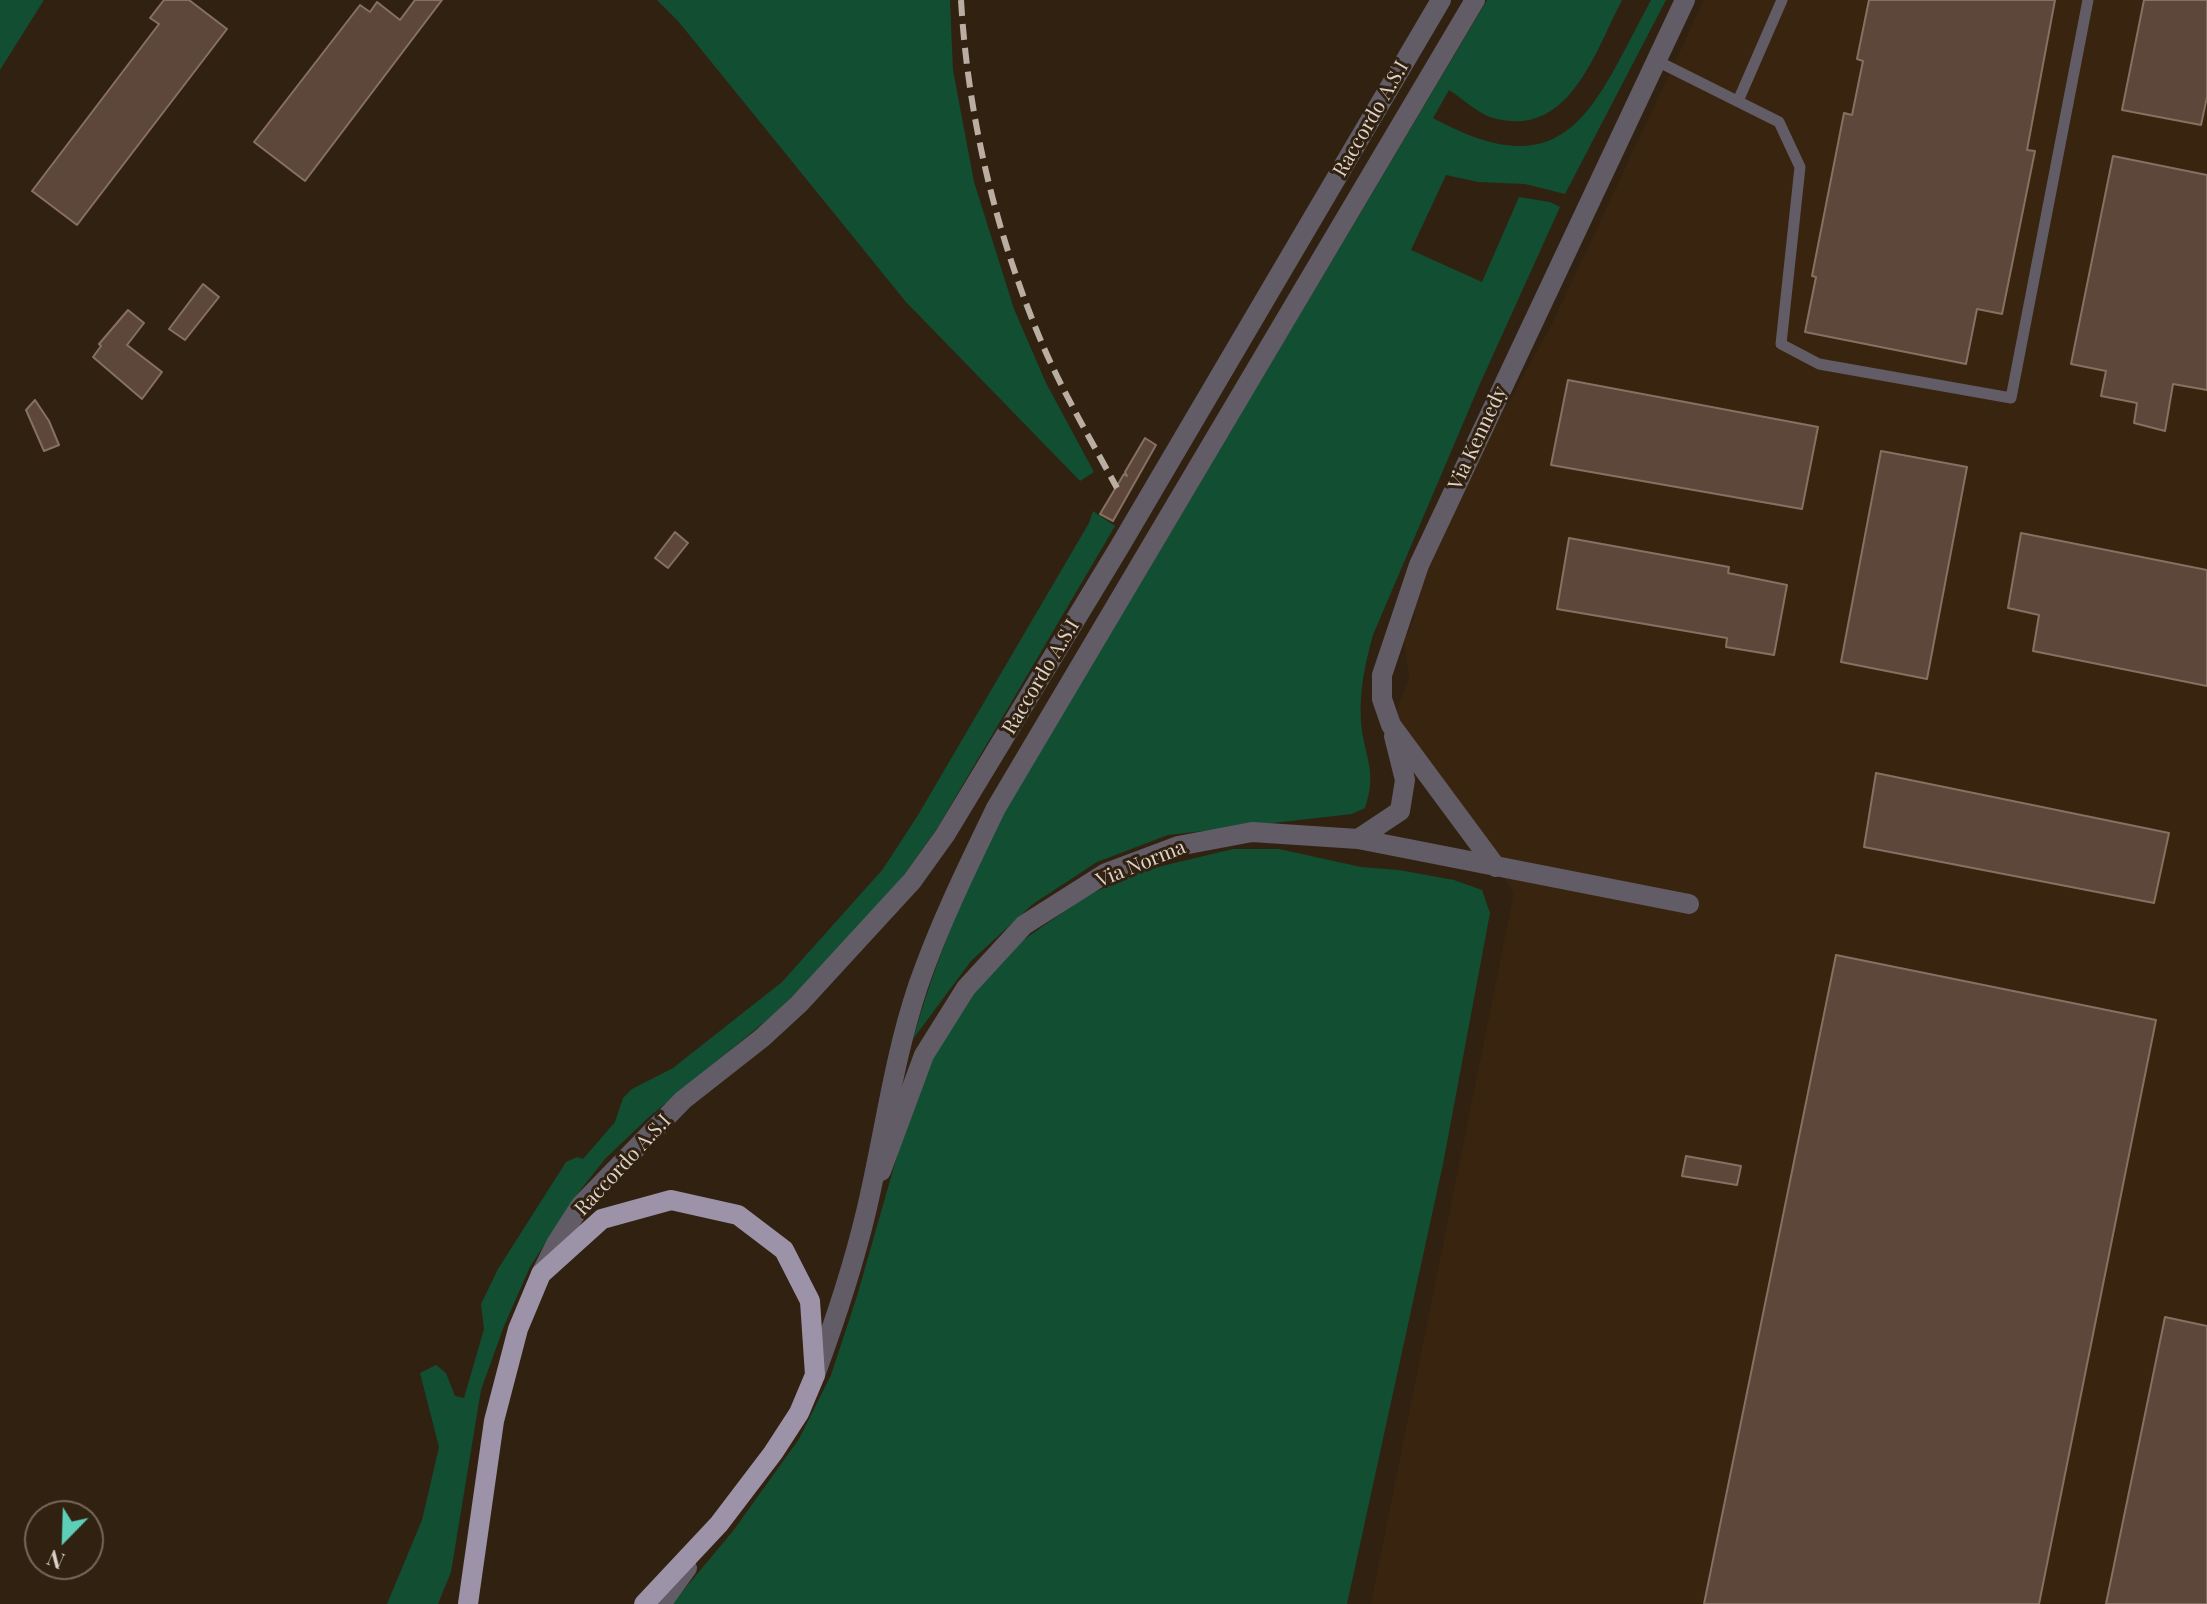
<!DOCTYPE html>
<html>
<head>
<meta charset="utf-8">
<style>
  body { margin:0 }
  #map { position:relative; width:2207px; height:1604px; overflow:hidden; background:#312111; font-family:"Playfair Display",serif }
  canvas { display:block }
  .north { position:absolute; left:24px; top:1500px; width:80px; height:80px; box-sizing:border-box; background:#312111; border:2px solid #76685a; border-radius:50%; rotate:203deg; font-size:22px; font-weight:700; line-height:32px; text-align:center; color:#ddd2c8 }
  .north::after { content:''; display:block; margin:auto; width:28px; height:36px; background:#5dceb8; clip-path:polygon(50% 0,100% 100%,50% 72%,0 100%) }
</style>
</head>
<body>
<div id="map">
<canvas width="2207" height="1604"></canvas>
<div class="north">N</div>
</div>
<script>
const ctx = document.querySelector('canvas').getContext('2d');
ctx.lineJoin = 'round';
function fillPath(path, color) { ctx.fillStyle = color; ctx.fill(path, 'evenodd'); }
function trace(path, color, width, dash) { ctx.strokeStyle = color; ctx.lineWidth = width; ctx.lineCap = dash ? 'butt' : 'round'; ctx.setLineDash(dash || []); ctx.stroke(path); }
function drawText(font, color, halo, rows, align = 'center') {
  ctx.font = font + ' "Playfair Display",serif'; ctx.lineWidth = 6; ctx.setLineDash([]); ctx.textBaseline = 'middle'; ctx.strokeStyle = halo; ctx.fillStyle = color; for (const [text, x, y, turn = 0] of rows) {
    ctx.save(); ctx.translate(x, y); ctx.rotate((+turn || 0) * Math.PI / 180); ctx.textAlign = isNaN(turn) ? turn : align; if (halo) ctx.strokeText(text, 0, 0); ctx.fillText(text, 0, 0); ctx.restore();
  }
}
fillPath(new Path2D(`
  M1704 0H2207V1604H1371L1514 892 1391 725 1409 678 1404 641 1414 619 1419 565 1552 324Z`), '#39250f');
fillPath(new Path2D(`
  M0 0H44L0 70Z
  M657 0H950L953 70 974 182 1014 309 1046 383 1094 472 1080 481 906 302 678 21Z
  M1487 0H1622C1594 54 1568 142 1490 117 1476 112 1462 98 1449 90L1433 118C1570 193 1594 105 1651 0H1666L1565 194 1525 184 1478 182 1446 175 1411 250 1482 282 1519 197 1550 202 1560 207 1479 386 1373 635C1365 664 1359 691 1361 722 1364 757 1378 771 1365 808L1352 814 1168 835 1097 862 1033 904 971 961 913 1039C934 965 962 896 996 826Z
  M1093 511 1115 526 938 827 902 878 864 925 779 1010 649 1117 605 1159 575 1197 530 1267 504 1326 481 1390 451 1572 438 1604H387L422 1520 439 1447 420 1373 436 1365 446 1373 455 1396 464 1398 484 1329 481 1304 498 1269 566 1162 577 1157 583 1159 615 1122 623 1098 632 1089 673 1068 782 982 883 869 918 815 1089 523Z
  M1233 849H1279L1361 867 1399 870 1454 880 1482 890 1490 913 1443 1164 1347 1604H672L733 1531 799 1439 831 1375 857 1296 917 1086 970 993 1019 943 1086 896 1141 871Z`), '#114e32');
const building = new Path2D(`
  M164 0H189L227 29 77 225 32 191 159 24 150 18Z
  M415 0H442L305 181 254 142 360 5 370 12 377 2 400 20Z
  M1869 0H2055L2027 150 2035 151 2002 314 1977 309 1966 364 1805 332 1816 277 1812 276 1844 113 1852 115 1863 61 1857 59Z
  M2144 0H2207V97L2201 125 2122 110Z
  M2113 156 2207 175V390L2173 384 2165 431 2134 423 2137 403 2101 396 2106 371 2071 364Z
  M203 284 219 297 185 340 169 329Z
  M128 310 144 323 127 345 162 372 142 399 93 357 101 346 99 344Z
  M1568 380 1818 427 1802 509 1551 465Z
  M35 400 49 421 59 445 44 451 26 410Z
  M1145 438 1156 445 1113 521 1100 514 1124 474 1127 476 1125 472Z
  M1881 451 1967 467 1927 679 1841 662Z
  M675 532 688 543 668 568 655 558Z
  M2021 533 2207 570V686L2033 651 2039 615 2008 608Z
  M1569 538 1729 567 1728 573 1787 585 1774 655 1726 647 1727 638 1557 609Z
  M1876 773 2169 833 2154 903 1864 847Z
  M1836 955 2156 1020 2039 1604H1704Z
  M1686 1156 1741 1166 1737 1185 1682 1176Z
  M2165 1317 2207 1326V1604H2106Z`);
fillPath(building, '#5d473a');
trace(building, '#877062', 2);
trace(new Path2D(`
  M1657 61 1779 122 1800 167 1781 344 1819 364 2011 398 2088 0
  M1738 101 1782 0`), '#615c66', 11);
trace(new Path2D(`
  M1358 839 1400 811 1405 780 1394 736
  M1496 867 1391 725 1382 699V675L1419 565 1685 0
  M881 1171 924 1055 966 988 1024 925 1106 873 1178 846 1252 832 1358 839 1689 904
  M661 1604 687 1568`), '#615c66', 20);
trace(new Path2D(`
  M541 1274 556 1244 581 1205 683 1100 762 1038 799 1004 912 881 945 835 1120 546 1441 0
  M815 1375C835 1321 853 1267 866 1212 884 1137 893 1060 918 986 939 925 968 866 996 808L1475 0`), '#615c66', 20);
trace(new Path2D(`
  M468 1604 494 1421 518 1329 541 1274 602 1219 671 1200 738 1215 784 1250 810 1301 815 1375 799 1413 773 1453 719 1524 644 1604`), '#9c93a8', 20);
trace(new Path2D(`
  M961 0C968 120 997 238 1044 348 1065 396 1092 442 1117 488`), '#baaea3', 6, [16, 8]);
drawText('20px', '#ddd2c8', '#312111', [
  ["Raccordo A.S.I",1371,119,-60],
  ["Via Kennedy",1478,438,-65],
  ["Raccordo A.S.I",1041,677,-59],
  ["Via Norma",1141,864,-22],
  ["Raccordo A.S.I",623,1165,-47]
]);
</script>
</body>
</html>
